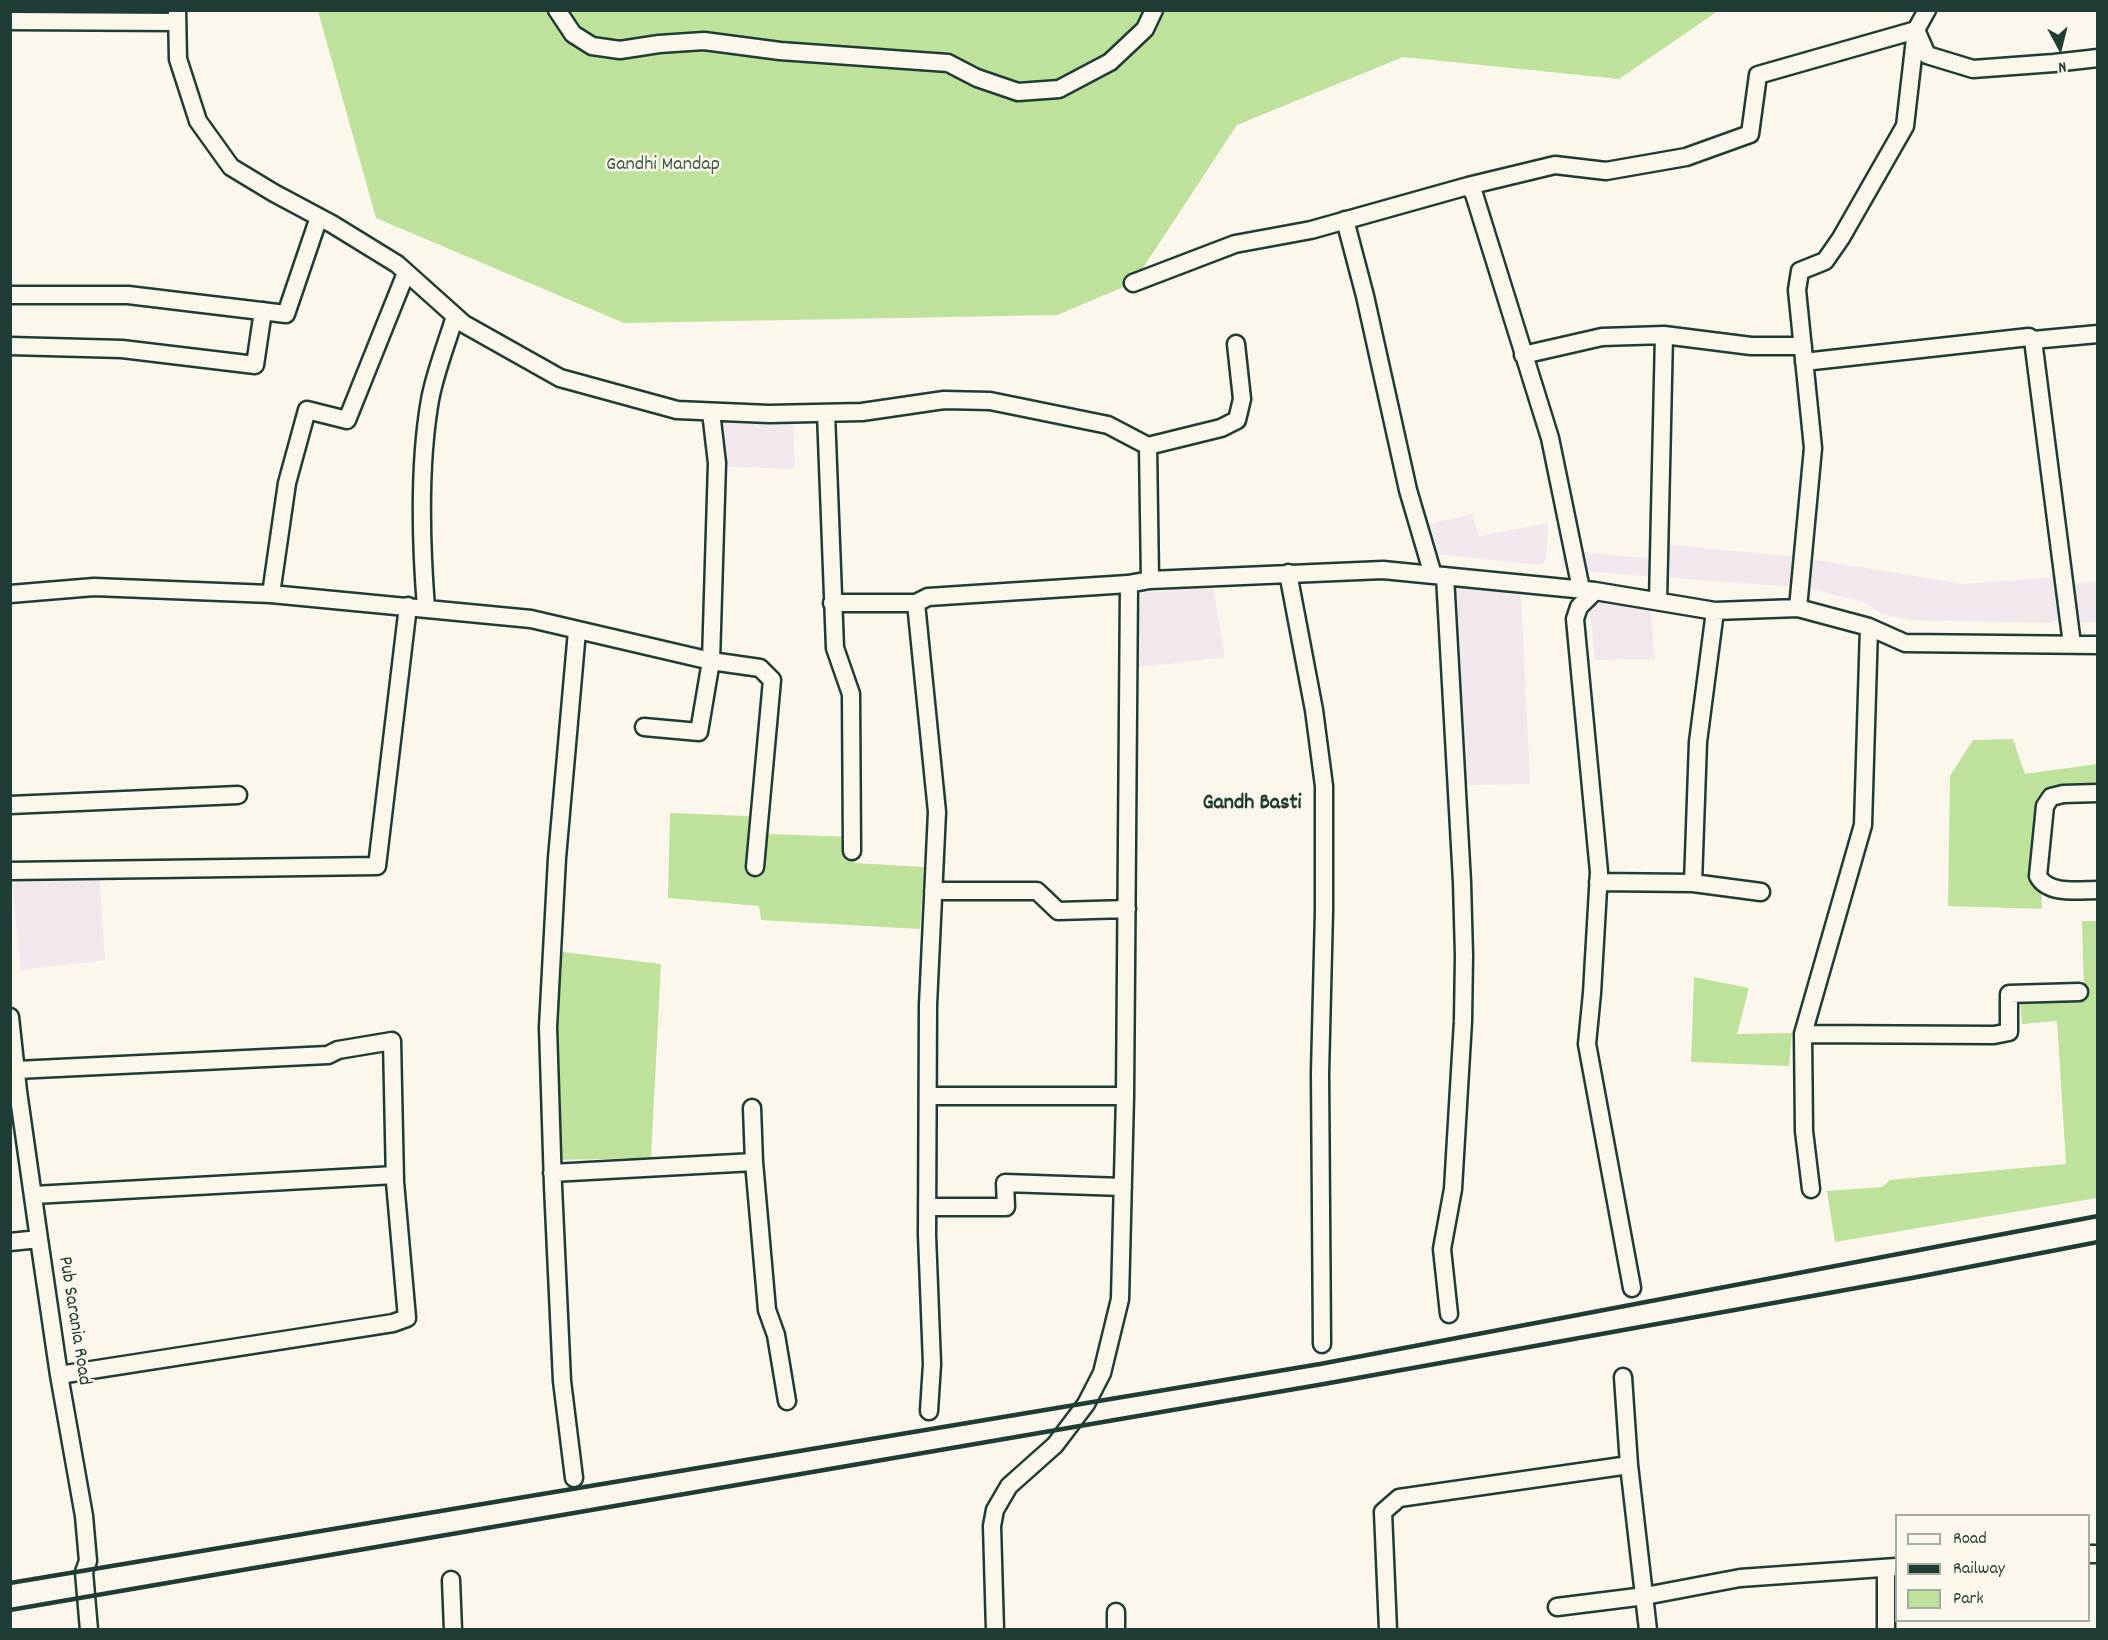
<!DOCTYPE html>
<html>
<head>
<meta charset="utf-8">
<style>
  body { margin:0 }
  #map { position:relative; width:2108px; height:1640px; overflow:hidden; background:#fbf7ec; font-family:Dekko,sans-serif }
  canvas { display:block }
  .frame { position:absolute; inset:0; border:12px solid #1f3d34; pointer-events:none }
  .legend { position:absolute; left:1895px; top:1514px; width:195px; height:108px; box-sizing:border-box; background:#fbf7ec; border:2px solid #a3ada2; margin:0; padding:8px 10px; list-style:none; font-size:18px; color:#1f3d34 }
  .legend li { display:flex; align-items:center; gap:12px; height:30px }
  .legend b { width:30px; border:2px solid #a3ada2 }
  .north { position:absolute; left:2030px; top:18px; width:60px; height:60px; -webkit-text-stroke:4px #fbf7ec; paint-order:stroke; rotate:173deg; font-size:16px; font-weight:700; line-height:24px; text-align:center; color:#1f3d34 }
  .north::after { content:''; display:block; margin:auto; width:21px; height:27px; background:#1f3d34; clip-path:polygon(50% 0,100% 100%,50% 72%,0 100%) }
</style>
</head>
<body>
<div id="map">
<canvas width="2108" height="1640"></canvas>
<div class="frame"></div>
<ul class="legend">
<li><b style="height:8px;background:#fbf7ec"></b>Road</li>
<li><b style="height:8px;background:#1f3d34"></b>Railway</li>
<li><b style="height:16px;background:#bee29c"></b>Park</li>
</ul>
<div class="north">N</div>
</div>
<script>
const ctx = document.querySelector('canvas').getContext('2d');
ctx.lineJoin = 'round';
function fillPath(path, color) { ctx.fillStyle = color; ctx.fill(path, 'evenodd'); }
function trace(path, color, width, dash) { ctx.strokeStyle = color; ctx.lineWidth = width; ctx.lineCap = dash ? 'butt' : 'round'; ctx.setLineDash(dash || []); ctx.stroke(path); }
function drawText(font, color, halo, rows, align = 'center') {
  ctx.font = font + ' Dekko,sans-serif'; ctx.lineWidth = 5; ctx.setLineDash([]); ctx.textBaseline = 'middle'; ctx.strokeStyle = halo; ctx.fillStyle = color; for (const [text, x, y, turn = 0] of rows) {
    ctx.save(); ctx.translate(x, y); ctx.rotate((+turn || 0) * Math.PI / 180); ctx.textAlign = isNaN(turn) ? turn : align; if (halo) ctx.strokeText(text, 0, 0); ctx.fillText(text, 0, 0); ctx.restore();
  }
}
fillPath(new Path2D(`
  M714 419 793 421 795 469 712 466Z
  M1472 514 1479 536 1548 523 1546 560 1540 565 1438 554 1432 550 1425 525Z
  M1662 544 1799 557 1963 584 2059 577 2058 619 2051 623 1909 620 1882 614 1863 602 1807 588 1566 570 1562 566 1563 550 1661 560Z
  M2097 582V622L2074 623 2070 584Z
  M1455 586 1521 595 1530 784 1460 785 1450 590Z
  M1213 587 1225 657 1134 668 1135 602 1143 593Z
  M1604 599 1650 605 1655 659 1595 660 1590 614 1595 603Z
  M99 877 105 960 21 970 12 886 17 881Z`), '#f2e7ed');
fillPath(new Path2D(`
  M318 11H1718L1619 79 1403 57 1237 125 1133 283 1057 315 624 323 376 218Z
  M2013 739 2025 774 2097 764V791L2050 795 2041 887 2042 909 1948 906 1950 776 1973 740Z
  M670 813 749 816 768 834 853 837 855 863 924 867 920 929 761 920 759 906 668 898Z
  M2082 921H2097V1198L1835 1242 1827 1191 1882 1187 1890 1180 2066 1164 2057 1021 2022 1024 2020 995 2084 993Z
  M556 951 661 964 651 1158 555 1160Z
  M1694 977 1749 988 1737 1034 1792 1033 1789 1066 1691 1062Z`), '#bee29c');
const street = new Path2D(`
  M177 10 178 59 198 121 231 167 274 193 332 224 397 264 464 324 560 378 677 410 769 414 862 412 944 400 990 401 1108 425 1148 446 1150 580
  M557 10 573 34 592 46 620 50 659 44 704 41 780 51 948 63 977 78 1018 92 1059 89 1110 62 1145 29 1154 10
  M10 21 177 22
  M1468 186 1555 165 1606 171 1686 157 1750 134 1758 75 1916 30 1927 10
  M1345 220 1365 296 1408 490 1433 575
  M1133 283 1235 244 1311 230 1468 186 1474 194 1550 438 1581 589
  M10 295H128L286 314 319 217
  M1664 335 1751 346H1803
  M10 346 122 349 255 365 263 311
  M1523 355 1602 337 1664 335 1658 601
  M1804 362 2029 337 2033 340
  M826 413 835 648 851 694 852 851
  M1148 446 1221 428 1237 420 1242 399 1236 344
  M1288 573 1314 710 1324 786V911L1320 1073 1322 1344
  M1445 576 1462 882 1464 956 1463 1021 1453 1189 1442 1249 1449 1314
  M10 594 94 587 271 594 287 483 307 410 347 420 406 273
  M271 594 531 619 711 661 760 668 772 680 755 867
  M832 603H916
  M426 608C421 544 419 463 430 400 435 372 447 343 455 316
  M1798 608 1813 448 1797 290 1800 271 1825 261 1841 238 1905 126 1916 30 1927 55 1973 69 2054 63 2098 58
  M2072 644 2033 340 2098 334
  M644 727 699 732 711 661 717 463 711 412
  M2098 793 2063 794 2051 797 2045 806 2038 876C2048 895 2078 890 2098 890
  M10 805 238 795
  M10 871 377 866 408 606
  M1598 882 1693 883 1698 742 1715 611
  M1693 883 1761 892
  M933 891H1037L1058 911 1127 909
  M10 1017 18 1091 39 1239 59 1375 84 1516 88 1561 84 1572 89 1630
  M1803 1034 1994 1035 2009 1032V994L2079 992
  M16 1070 328 1055 338 1050 392 1041 395 1182 407 1318 393 1323 59 1375
  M928 1096H1125
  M754 1162 767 1310 776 1335 787 1401
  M552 1173 754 1162 752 1108
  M1811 1189 1804 1131 1803 1034 1863 825 1869 627
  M34 1195 395 1175
  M927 1207H1006L1005 1183 1123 1187
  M10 1242 39 1239
  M1632 1288 1587 1044 1592 993 1599 872 1575 619 1579 607 1595 591 1715 611 1798 608 1869 627 1905 643 2098 645
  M1623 1377 1629 1465 1648 1630
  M929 1411 932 1364 927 1235 928 1005 937 812 916 603 928 597 1128 584 1150 580 1383 570 1595 591
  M574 1478 562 1381 553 1186 548 1027 557 858 577 631
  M2088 1554H2098
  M451 1580 453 1630
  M1557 1607 1645 1596 1740 1578 1896 1567
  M995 1630 992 1526 995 1510 1009 1486 1055 1445 1086 1404 1102 1373 1120 1299 1125 1096 1129 584
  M1116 1630V1612
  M1388 1630 1383 1512 1399 1498 1629 1465
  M1886 1630V1568`);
trace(street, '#1f3d34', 21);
trace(street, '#fbf7ec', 16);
trace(new Path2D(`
  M10 1583 1320 1364 2098 1216
  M10 1610 1324 1384 1912 1278 2098 1242`), '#1f3d34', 4.5);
drawText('20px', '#3f5e49', '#fbf7ec', [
  ["Gandhi Mandap",663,166]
]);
drawText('20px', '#1f3d34', '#fbf7ec', [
  ["Pub Sarania Road",73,1321,81]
]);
drawText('bold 22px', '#1f3d34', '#fbf7ec', [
  ["Gandh Basti",1252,805]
]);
</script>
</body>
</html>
